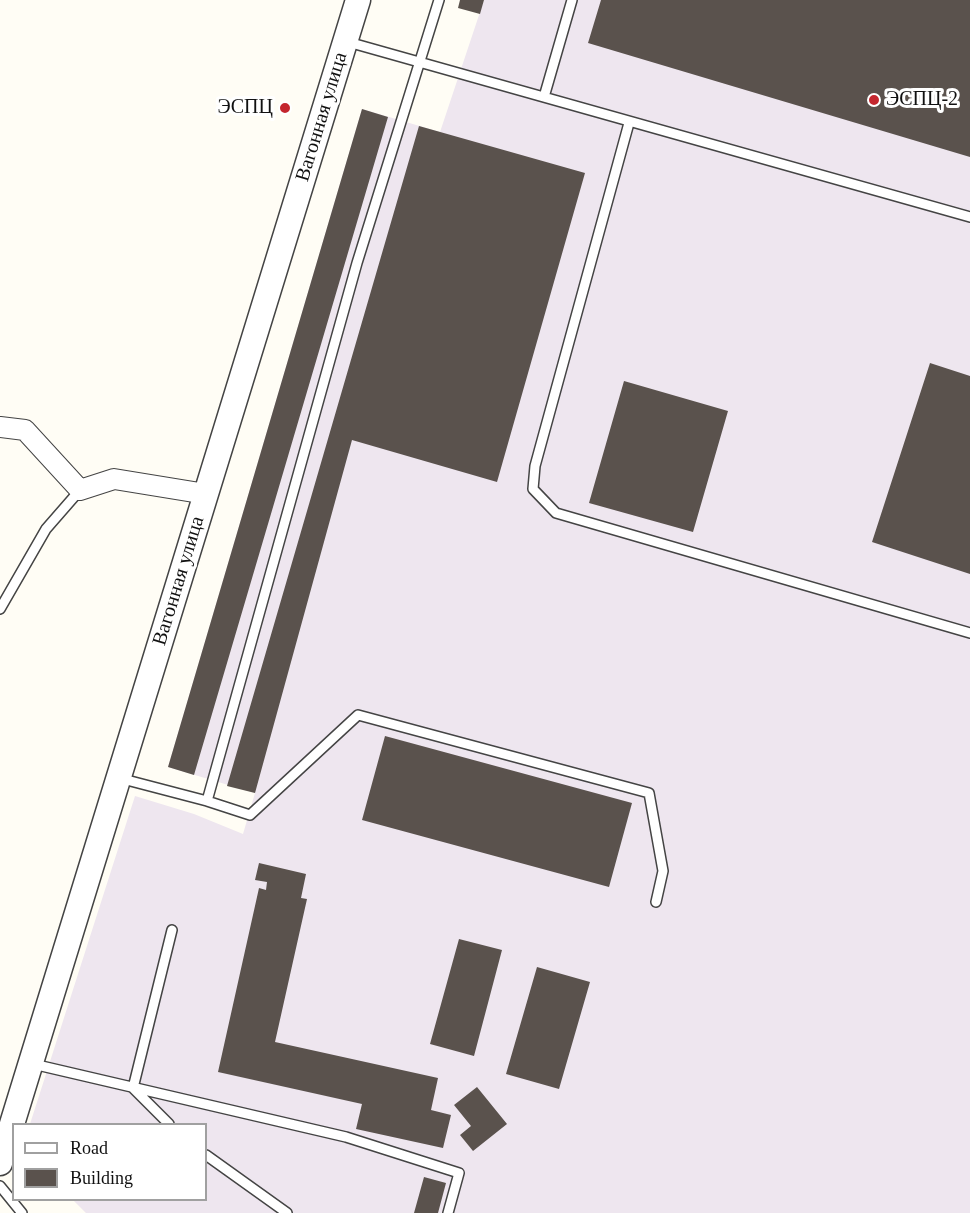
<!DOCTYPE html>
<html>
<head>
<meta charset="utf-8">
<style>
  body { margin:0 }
  #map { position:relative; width:970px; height:1213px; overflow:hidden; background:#fffdf5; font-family:Georgia,serif }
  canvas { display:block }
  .legend { position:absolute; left:12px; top:1123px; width:195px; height:78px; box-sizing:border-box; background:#fff; border:2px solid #a0a0a0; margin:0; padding:8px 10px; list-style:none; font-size:18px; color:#111 }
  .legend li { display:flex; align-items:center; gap:12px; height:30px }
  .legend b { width:30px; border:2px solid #a0a0a0 }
</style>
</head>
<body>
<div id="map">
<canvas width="970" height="1213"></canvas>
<ul class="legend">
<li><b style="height:8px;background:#fff"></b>Road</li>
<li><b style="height:16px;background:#5a524d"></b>Building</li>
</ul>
</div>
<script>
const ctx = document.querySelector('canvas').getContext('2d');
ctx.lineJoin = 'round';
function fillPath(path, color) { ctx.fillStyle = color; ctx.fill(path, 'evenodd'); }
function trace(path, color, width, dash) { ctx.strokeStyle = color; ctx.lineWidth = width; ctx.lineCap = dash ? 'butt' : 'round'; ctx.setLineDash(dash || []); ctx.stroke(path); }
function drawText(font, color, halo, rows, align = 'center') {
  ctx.font = font + ' Georgia,serif'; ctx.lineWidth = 6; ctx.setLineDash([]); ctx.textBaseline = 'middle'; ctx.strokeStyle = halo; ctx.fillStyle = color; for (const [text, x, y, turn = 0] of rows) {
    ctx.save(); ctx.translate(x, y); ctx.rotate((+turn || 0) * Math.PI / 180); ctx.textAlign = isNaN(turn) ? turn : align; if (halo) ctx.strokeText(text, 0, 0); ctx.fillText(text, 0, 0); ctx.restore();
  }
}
fillPath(new Path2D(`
  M484 0H970V1213H86L73 1200H206V1124H30L135 796 194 814 243 834 255 793 168 767 362 109 440 132Z`), '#eee6ef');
fillPath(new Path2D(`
  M460 0H484L480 14 458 8Z
  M601 0H970V157L588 43Z
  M362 109 388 117 194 775 168 767Z
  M419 126 585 173 497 482 352 440 255 793 227 786Z
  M930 363 970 376V574L872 542Z
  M624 381 728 411 693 532 589 503Z
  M385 736 632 803 609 887 362 820Z
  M259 863 306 874 301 898 307 899 275 1042 438 1078 431 1110 451 1115 443 1148 356 1129 362 1104 218 1072 259 888 266 890 267 882 255 880Z
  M459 939 502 950 474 1056 430 1044Z
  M537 967 590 982 559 1089 506 1074Z
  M477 1087 507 1124 473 1151 460 1135 471 1126 454 1105Z
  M424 1177 446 1183 438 1213H414Z`), '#5a524d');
const service = new Path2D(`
  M348 42 970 217
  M544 97 572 0
  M629 123 535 466 533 489 556 513 970 633
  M0 609 46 529 80 490
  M119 778 207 801 357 263 439 0
  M207 801 250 815 358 715 649 793 663 871 656 902
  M33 1064 346 1137 459 1173 448 1213
  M169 1124 133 1088 172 930
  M206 1155 287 1213
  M0 1186 22 1213`);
const minor = new Path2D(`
  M0 427 25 430 80 490 114 479 206 494`);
const tertiary = new Path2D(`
  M0 1163 358 0`);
trace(service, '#444', 12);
trace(minor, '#444', 22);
trace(tertiary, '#444', 27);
trace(service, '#fff', 9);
trace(minor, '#fff', 20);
trace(tertiary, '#fff', 24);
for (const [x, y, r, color] of [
  [874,100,6,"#c4262e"],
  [285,108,6,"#c4262e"]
]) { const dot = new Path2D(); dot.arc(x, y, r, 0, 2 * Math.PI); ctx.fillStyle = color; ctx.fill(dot); trace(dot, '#fff', 2); }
drawText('20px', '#111', '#fff', [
  ["ЭСПЦ-2",886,100],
  ["ЭСПЦ",273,108,"right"]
], 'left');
drawText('20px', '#111', '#fff', [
  ["Вагонная улица",322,117,-73],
  ["Вагонная улица",179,581,-73]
]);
</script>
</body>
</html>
